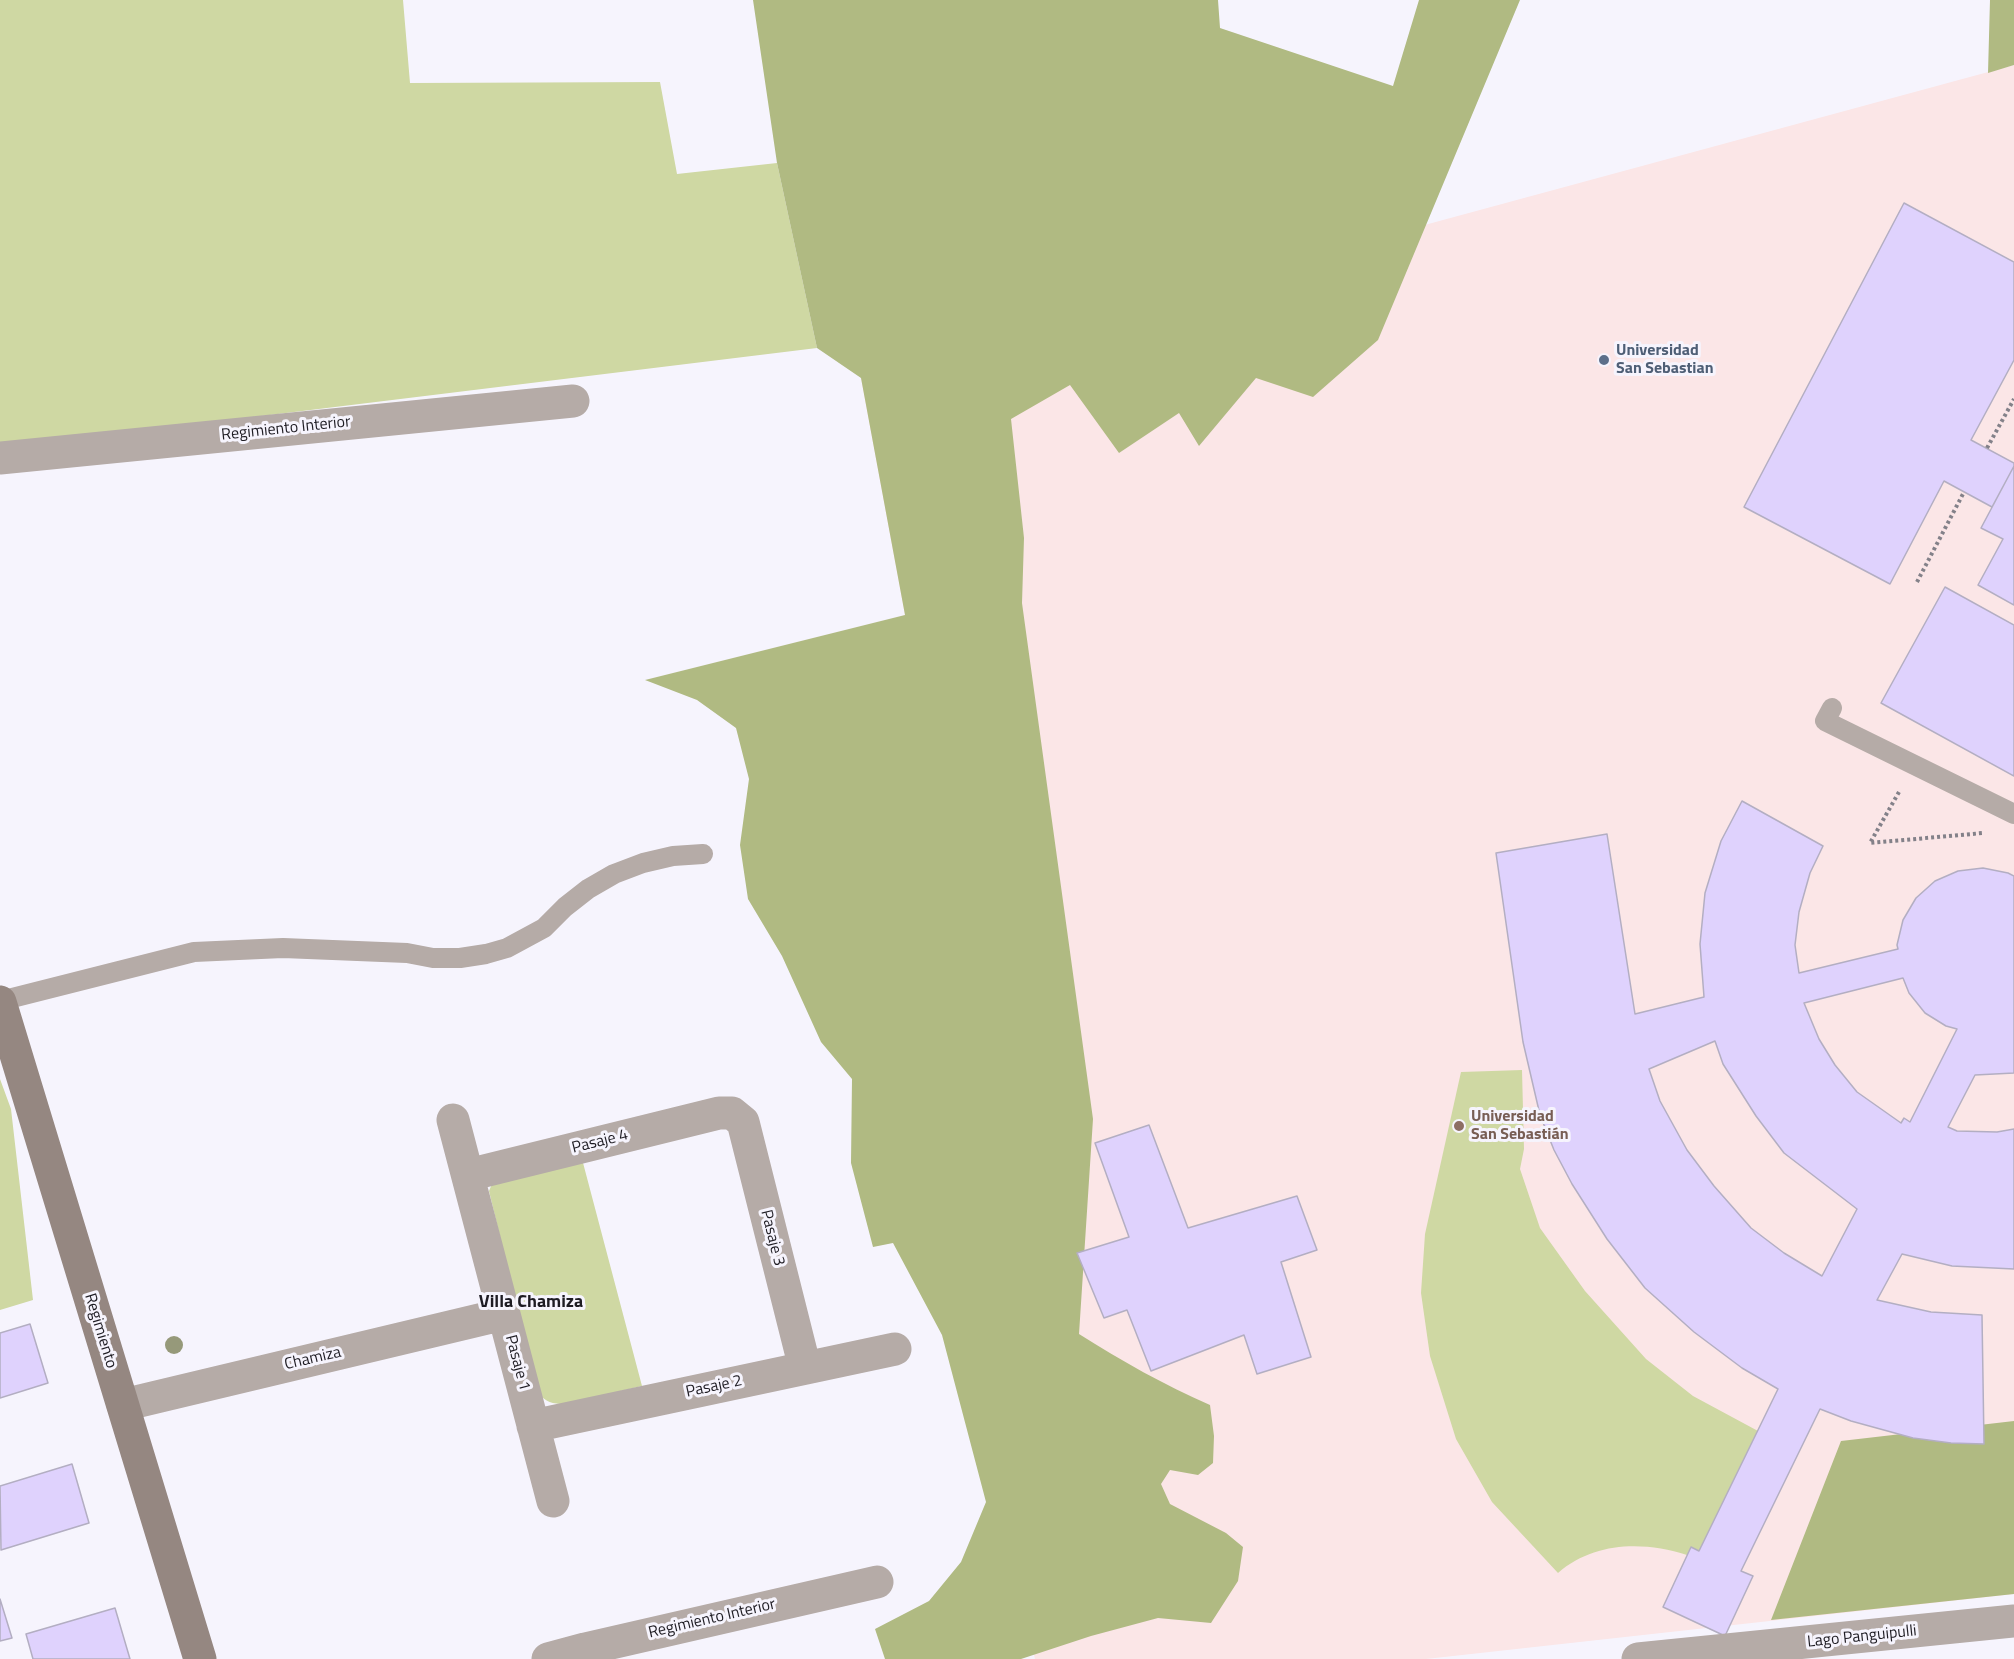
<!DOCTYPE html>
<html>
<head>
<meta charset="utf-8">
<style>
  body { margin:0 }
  canvas { display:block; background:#f6f4fd }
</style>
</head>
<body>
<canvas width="2014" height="1659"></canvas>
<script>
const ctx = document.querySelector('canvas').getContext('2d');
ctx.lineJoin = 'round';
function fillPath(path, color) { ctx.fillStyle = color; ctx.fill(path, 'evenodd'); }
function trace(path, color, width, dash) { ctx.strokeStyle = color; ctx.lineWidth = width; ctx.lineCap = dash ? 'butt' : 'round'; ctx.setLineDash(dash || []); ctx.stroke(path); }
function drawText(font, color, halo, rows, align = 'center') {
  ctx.font = font + ' "Titillium Web",sans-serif'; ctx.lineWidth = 6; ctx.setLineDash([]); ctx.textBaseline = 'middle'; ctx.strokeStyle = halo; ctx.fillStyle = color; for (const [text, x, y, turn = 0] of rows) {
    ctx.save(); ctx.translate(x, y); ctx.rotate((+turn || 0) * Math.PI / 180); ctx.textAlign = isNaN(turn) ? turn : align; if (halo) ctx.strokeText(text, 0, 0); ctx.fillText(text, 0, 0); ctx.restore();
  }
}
fillPath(new Path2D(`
  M2014 65V1594L1426 1659H1035L788 658 905 615 861 378Z`), '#fbe6e7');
fillPath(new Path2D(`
  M0 0H403L410 83 660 82 677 174 777 163 817 348 0 448Z
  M1522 1070 1524 1149 1520 1169 1540 1228 1585 1291 1646 1359 1693 1396 1758 1431 1699 1551 1691 1547 1687 1555C1643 1541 1594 1542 1558 1573L1492 1502 1456 1439 1430 1356 1421 1293 1425 1234 1461 1072Z
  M0 1079 11 1109 33 1300 0 1310Z
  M582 1159 642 1386 565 1404C552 1404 546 1402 538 1393L489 1191 492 1184Z`), '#cfd8a3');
fillPath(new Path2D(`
  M753 0H1218L1220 28 1393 86 1419 0H1520L1378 340 1313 397 1256 378 1199 446 1179 413 1119 453 1070 385 1011 419 1024 538 1022 603 1093 1119 1079 1334C1122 1361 1164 1385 1210 1405L1214 1436 1213 1463 1198 1475 1170 1470 1161 1484 1170 1504 1226 1533 1243 1547 1238 1581 1211 1623 1158 1618 1091 1636 1021 1659H885L875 1629 929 1601 961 1562 986 1502 942 1335 893 1243 873 1247 851 1163 852 1079 821 1042 782 956 748 899 740 845 749 779 736 728 697 700 645 680 905 615 861 378 817 348 777 163Z
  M1990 0H2014V65L1988 73Z
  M2014 1421V1594L1771 1620 1841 1441Z`), '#b0ba82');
const building = new Path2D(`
  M1904 203 2014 262V360L1971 440 2014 463V466L1992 507 1944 481 1890 584 1744 507Z
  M2014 466V605L1978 585 2003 539 1981 528Z
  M1945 587 2014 625V776L1881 703Z
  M1742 801 1823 846 1810 873 1799 912 1795 945 1799 973 1898 949 1897 945 1903 920 1916 898 1935 881 1958 871 1983 868 2008 873 2014 876V1073L1975 1075 1948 1127 1957 1131 1997 1132 2014 1129V1269L1952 1266 1902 1254 1877 1300 1931 1312 1982 1315 1984 1444 1951 1443 1913 1438 1851 1421 1820 1409 1741 1571 1753 1576 1725 1636 1663 1607 1691 1547 1699 1551 1778 1389 1742 1368 1694 1332 1645 1288 1607 1239 1572 1184 1554 1150 1540 1115 1523 1042 1496 853 1607 834 1635 1014 1704 997 1700 944 1705 893 1721 841ZM1903 978 1909 993 1925 1013 1946 1026 1957 1029 1910 1122 1904 1118 1901 1123 1857 1092 1835 1065 1819 1039 1804 1003ZM1715 1041 1723 1064 1756 1116 1784 1153 1857 1209 1822 1276 1784 1253 1751 1228 1714 1186 1687 1150 1660 1101 1649 1069Z
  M1149 1125 1188 1228 1297 1196 1317 1250 1281 1262 1311 1357 1257 1374 1244 1335 1151 1371 1127 1310 1104 1318 1077 1253 1129 1237 1095 1143Z
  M30 1324 48 1383 0 1398V1333Z
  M72 1464 89 1523 1 1550 0 1486Z
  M0 1599 12 1638 0 1641Z
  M115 1608 130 1659H33L26 1634Z`);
fillPath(building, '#dfd2fd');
trace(building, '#b3aec2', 1.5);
trace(new Path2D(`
  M1987 448 2014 399
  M1917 582 1964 492
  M1899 792 1870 843 1983 833`), '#838189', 4, [3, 3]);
trace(new Path2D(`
  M1832 708 1825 721 2014 814
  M0 1001 194 952 283 948 407 953 433 958H460L486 954 507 948 544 928 565 907 588 889 614 874 643 863 673 856 703 854`), '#b5aba7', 20);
trace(new Path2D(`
  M0 458 573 401
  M453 1120 553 1501
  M468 1175 719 1113H732L743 1122 805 1368
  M123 1405 504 1314
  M533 1426 895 1349
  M548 1659 585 1649 877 1582
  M1638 1659 2014 1621`), '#b5aba7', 33);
trace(new Path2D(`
  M0 1002 200 1659`), '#958781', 33);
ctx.fillStyle = '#96997a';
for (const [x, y] of [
  [174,1345]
]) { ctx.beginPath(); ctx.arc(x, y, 9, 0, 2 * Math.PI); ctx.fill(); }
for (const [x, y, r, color] of [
  [1604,360,6,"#5c6f8a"],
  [1459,1126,6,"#8d6e63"]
]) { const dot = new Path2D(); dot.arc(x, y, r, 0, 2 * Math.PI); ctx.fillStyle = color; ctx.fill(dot); trace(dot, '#f6f4fd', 2); }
drawText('bold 16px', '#4e5e75', '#f6f4fd', [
  ["Universidad",1616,351],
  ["San Sebastian",1616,369]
], 'left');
drawText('16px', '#1e1c23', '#f6f4fd', [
  ["Regimiento Interior",286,429,-6],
  ["Pasaje 4",600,1142,-14],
  ["Pasaje 3",772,1238,76],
  ["Regimiento",100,1331,73],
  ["Chamiza",313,1359,-13],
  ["Pasaje 1",517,1363,75],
  ["Pasaje 2",714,1387,-12],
  ["Regimiento Interior",712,1619,-13],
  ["Lago Panguipulli",1862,1637,-6]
]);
drawText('bold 16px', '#785e54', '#f6f4fd', [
  ["Universidad",1471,1117],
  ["San Sebastián",1471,1135]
], 'left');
drawText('bold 18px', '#1e1c23', '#f6f4fd', [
  ["Villa Chamiza",531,1303]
]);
</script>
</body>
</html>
